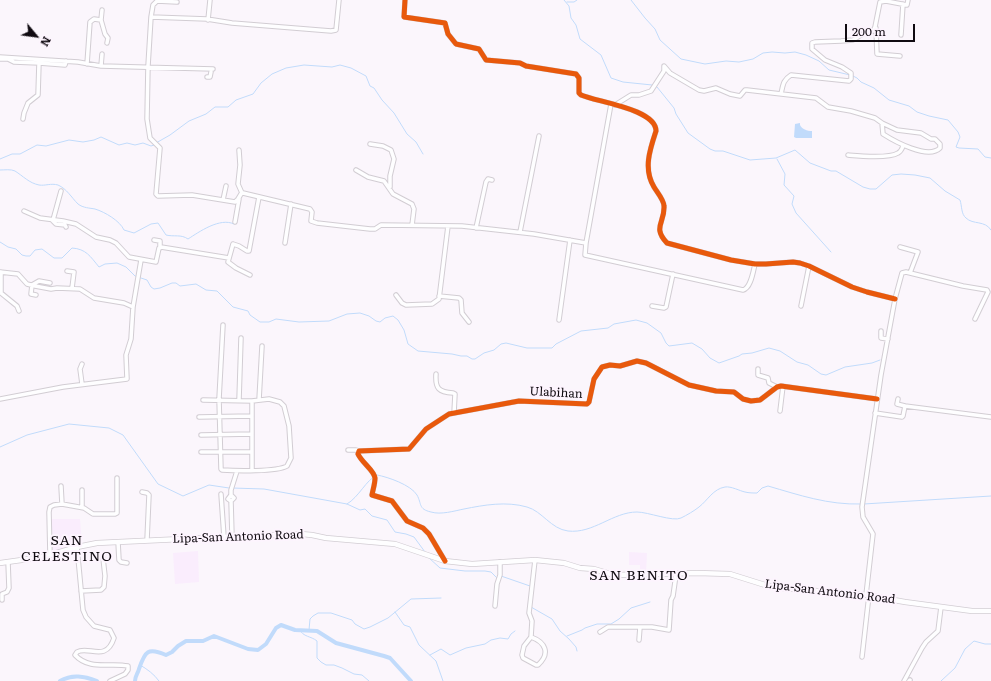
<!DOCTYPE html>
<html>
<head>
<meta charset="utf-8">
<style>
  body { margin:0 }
  #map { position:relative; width:991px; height:681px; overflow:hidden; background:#fbf6fc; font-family:Literata,serif }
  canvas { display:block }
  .north { position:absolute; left:16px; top:16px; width:40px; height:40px; -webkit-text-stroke:3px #fdf4fe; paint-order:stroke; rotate:119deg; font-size:11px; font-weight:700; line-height:16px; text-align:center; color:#100b11 }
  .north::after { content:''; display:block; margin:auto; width:14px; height:18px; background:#100b11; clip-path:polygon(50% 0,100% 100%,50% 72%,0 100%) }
  .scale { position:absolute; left:845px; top:24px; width:70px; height:18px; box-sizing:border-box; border:2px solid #100b11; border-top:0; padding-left:5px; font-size:12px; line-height:14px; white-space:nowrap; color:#100b11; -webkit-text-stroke:3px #fdf4fe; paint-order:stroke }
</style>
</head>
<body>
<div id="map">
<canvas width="991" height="681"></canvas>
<div class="north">N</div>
<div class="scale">200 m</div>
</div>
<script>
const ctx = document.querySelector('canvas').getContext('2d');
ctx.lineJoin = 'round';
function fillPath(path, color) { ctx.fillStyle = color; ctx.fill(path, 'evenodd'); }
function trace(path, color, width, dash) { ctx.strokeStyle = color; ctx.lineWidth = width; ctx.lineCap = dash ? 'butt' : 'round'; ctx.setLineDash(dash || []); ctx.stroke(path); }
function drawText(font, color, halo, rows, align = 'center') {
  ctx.font = font + ' Literata,serif'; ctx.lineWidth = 4; ctx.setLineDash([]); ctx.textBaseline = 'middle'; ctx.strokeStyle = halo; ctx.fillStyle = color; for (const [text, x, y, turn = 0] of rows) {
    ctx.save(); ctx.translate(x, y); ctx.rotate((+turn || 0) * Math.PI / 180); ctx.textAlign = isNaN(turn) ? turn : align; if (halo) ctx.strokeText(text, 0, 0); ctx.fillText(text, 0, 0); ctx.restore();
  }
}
fillPath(new Path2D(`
  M51 519H80L82 545 52 553Z
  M198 551 199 582 175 584 173 553Z
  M629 552 647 553 646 574H640V565H629Z`), '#faedfd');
fillPath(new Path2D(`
  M800 123V125C802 129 807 131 812 131V138H796L794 137 795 124Z`), '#c1dbfb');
trace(new Path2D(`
  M564 0 569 6 571 18 576 25 580 39 601 55 611 78 623 82 652 85
  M631 0 645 18 655 29 660 40 681 59 705 64 726 61 739 62 753 59 763 53 772 52 785 53 795 52 806 55 819 61 829 70 850 75
  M567 2H574L577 0
  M853 76 857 78 861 82 874 88 889 100 909 106 917 112 929 116 948 120 958 132 960 137 956 147 959 148 978 149 985 157 991 158
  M655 86 657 87 674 108 676 114 688 133 710 149 715 151H723L750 160 776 158 795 150 810 163 831 171H836L863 187 870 189H876L892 175 901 174 915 175 930 178 945 191 960 200C962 206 961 214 966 218 973 225 985 220 991 230
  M156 143 170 135 189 121 206 114 215 107H228L236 100 253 94 261 83 272 74 286 68 304 65 332 67 340 65 351 68 366 76 370 86 374 88 382 100 394 113 407 134 416 142 423 154
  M0 159 12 154H20L37 145 46 146 69 140 83 142 94 140 101 137 119 145 127 143 135 145 143 143 151 146 154 145
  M777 159 785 174 784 185 794 196 792 204 796 213 831 252
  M0 170C5 170 11 169 15 171 23 176 29 183 39 185 45 186 51 183 58 185 67 189 71 197 78 204 83 208 90 208 95 209 105 212 120 221 124 230L134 233 151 224 158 223 166 235C174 237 181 234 188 239 199 232 220 217 234 224
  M0 242 8 247 16 249 22 255 26 256H30L35 250 42 249 54 258H62L72 248C86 249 90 256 99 267L105 264 117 263 126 267 135 276 147 280 151 287 154 289 160 288 172 283H176L180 286 196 284 206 290 217 291 233 307 248 311 250 315 260 322H269L276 319 299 322 329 321 347 314 360 313 369 316 376 321 380 322 385 318 393 316 398 320 404 330 408 344 418 351 452 354 461 356H467L472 359H475L484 353 494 350 501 344 506 343 527 348H552L556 344 581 331 608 328 614 324 636 320 647 323 661 333 666 343 669 346 692 343 702 349 710 358 719 363 739 356 742 354 752 353 769 348 780 351 797 362 808 365 821 374 826 375 845 367 872 363 880 360
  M0 447 27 435 69 424 109 428 123 435 158 484 183 496 209 485 229 488
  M232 488 264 489 347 504 360 510 365 509 372 516 387 520 395 532 406 534 414 537 425 552
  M347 504C359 497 366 480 377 475 388 477 411 485 417 495 422 504 418 509 431 512 441 515 454 511 464 509 484 505 506 501 527 507 542 511 551 529 568 531 593 534 613 512 637 512 648 512 673 522 681 518 687 515 694 511 699 507 708 500 713 489 725 487 731 486 740 491 745 492 749 493 753 493 757 493L762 488 768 486C799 495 828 505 861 504
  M864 504 991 496
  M428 557 440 568 465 571H485L491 572 497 578
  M501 576 530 586
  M531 607 552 619 560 631 569 639 576 647 577 651
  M395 612 404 625 410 627 419 645 436 661 443 681
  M300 630C303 637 311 636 317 641V658L321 662 326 665H334L342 668 354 674 362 675 369 681
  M309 630 310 619 313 616 318 613H331L352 620 355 624 364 629 370 627 388 618 411 599 441 598
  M567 636 582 630 585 628 597 624H611L619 619 631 608 650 602
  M430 655 441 649 450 655 466 648 485 644 491 640 500 638 508 639 511 634 515 631
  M140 665C147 669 154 674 159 681
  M941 681 955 668 965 649 974 641 985 644H991`), '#c1dbfb', 1);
trace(new Path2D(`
  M60 681C72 674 84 676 97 681
  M135 681C135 676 138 673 139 669 145 651 148 647 166 655L172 652 178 646 186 641H203L214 636 248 649 258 650 266 644 276 628 281 625 295 630 317 631 336 643 384 656 390 658 411 681`), '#c1dbfb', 4);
const minor = new Path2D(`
  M158 0 153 5 151 17 148 66 147 119 150 138 160 148 156 194 158 196 192 195 235 202 238 199 241 194 243 193 310 209 312 212 311 221 317 223 370 229H375L381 225 462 226 534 234 586 243
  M405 0 404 17 445 23 448 34 456 44 479 49 486 60 520 63 526 66 576 74 579 78V93L581 95C597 102 656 109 656 131 650 149 643 169 654 187 657 192 664 200 664 206 665 223 652 227 667 243L731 260 755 264H766L793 262 800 263 809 266 852 287 867 292 895 299
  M157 1 177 2
  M151 17 207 19 232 23 331 31 336 30 339 0
  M101 20 105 34 108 38 107 43
  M208 20 210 0
  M876 28 877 54 900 56
  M901 35 903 4
  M0 57 78 62 101 66 213 69
  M0 59H8L14 62 39 63
  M87 64 90 22 94 19 101 20 102 10
  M101 66 102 54
  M207 77H210L211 72
  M781 94C783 85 783 80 791 75L849 81 851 79V73L842 67 825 60 812 49V43L815 42 841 41 853 40 866 32 873 31 875 27 880 2 886 1 907 5 908 0
  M611 104 586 243 585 255 743 290C751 288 753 272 755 264
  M615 105 631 95H639L651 91 664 71V66L670 73 699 90 704 91 716 88 730 94 740 96 745 90H747L816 98 828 107 851 111 875 118 882 123 883 134C894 141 928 160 940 148V144L935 139H931L921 133 897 130 882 123
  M23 119 24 113 28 103 38 95 39 63 65 65 66 61
  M370 144 383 146 391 150 394 159 390 176V187
  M239 150 240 165 238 184 242 193
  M848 155C859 156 888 159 898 153 900 152 902 149 903 146
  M356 170 368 177 384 181 393 194 412 204 414 209 412 225
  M223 200 226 186
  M24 211 40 218 63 221 76 224 96 237 110 240 116 243 129 257 156 262 159 248 161 247 229 258
  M52 220 56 224 65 225 66 227
  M53 220 61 191
  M235 222 239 199
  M476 228 486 182 488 179 492 180
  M520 232 539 136
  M154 240 160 241V248
  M285 243 291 204
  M900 247 918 252 910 273
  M67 271 74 272 72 288
  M0 272 18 274 27 284 35 286 51 289 57 288 80 289 94 298 124 303 133 307
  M1 272V293L17 306 19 311
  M250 275 236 268 228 262 233 244 239 246 247 251H249L259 197
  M36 295 31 294 32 285 39 281 50 283
  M396 295 402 303 406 305 432 304 439 299 448 226
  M439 296 459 298 461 300 462 313 469 322
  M652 306 664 308 666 307 673 274
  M801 306 809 266
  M559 320 570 240
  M881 331V338L888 339
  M758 369V375L768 378 769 383 777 387
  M436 374C435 389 439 392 453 393L455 394 454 413
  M82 384 80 369 82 364
  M0 399 63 387 127 379 126 355 131 339 133 307 141 260
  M898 399 897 404 905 406
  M203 400 252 401 269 399 280 402 284 406 289 426 291 458 287 466C277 472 235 471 222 470L221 469 219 399 223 325
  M239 400 241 338
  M259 400 262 346
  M780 411 783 386
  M875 413 902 417 903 416 905 406 991 417
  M199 417 252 416
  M201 435 252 434
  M348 450H356L359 451
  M201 452H252
  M252 470V401
  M61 486 62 504
  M142 492 147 493 149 495 147 540
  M221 494 224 537
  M231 495V490L237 471
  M231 501 234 498 231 495 228 499 231 501 232 536
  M82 507V490
  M118 542 119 560 121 562 127 563
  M77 547 83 610 86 617 94 626 110 630 114 638C106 663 88 645 77 652L75 655C90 671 110 662 128 666V670L125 674 110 681
  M50 555 49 512 50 507 54 505 62 504 84 508 93 514H115L117 513V478
  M445 561 429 534 423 528 407 521 392 501 372 495C373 489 375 484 375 478 374 470 362 463 358 454L359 451 409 449 426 429 449 414 519 401 587 404 589 402 594 379 602 367 610 365 620 366 637 361 646 363 689 385 716 391 734 392 743 399 751 401 760 400 777 387 781 386 877 399
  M81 591 101 590 104 587 105 576 103 558
  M866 595 873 534 863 517 862 507 881 375 895 299 902 273 906 272 963 286 987 290 988 292 975 319
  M2 600V594L7 592 9 588 8 562
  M495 606 497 584 500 575V562
  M600 632 608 627H652L669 630 671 600 673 596 676 575
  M531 637C545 642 551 653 538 665H536L523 658 522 655 524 646 531 637 532 621 529 613 535 560
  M639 640 640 627
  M862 657 869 595
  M904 681 922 648 926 642 938 631 941 607
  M909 681 910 680`);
const major = new Path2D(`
  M0 563 43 557 77 547 97 543 224 537 301 534 312 535 326 538 395 544 445 561 472 564 535 560 564 563 580 568 594 569 614 575 697 573 730 574 765 585 781 588 866 595 905 602 972 611H991`);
trace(minor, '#d2cdd3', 5.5);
trace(major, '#d2cdd3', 6);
trace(minor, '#fefeff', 3.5);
trace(major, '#fefeff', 4.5);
trace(new Path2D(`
  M405 0 404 17 445 23 448 34 456 44 479 49 486 60 520 63 526 66 576 74 579 78V93L581 95C597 102 656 109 656 131 650 149 643 169 654 187 657 192 664 200 664 206 665 223 652 227 667 243L731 260 755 264H766L793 262 800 263 809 266 852 287 867 292 895 299
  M445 561 429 534 423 528 407 521 392 501 372 495C373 489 375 484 375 478 374 470 362 463 358 454L359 451 409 449 426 429 449 414 519 401 587 404 589 402 594 379 602 367 610 365 620 366 637 361 646 363 689 385 716 391 734 392 743 399 751 401 760 400 777 387 781 386 877 399`), '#e8590c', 5);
drawText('12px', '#100b11', '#fdf4fe', [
  ["Ulabihan",556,393,3],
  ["Lipa-San Antonio Road",238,537,-2],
  ["Lipa-San Antonio Road",830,592,7]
]);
ctx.letterSpacing = '1px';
drawText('14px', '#100b11', '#fdf4fe', [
  ["SAN",67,541],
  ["CELESTINO",67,557],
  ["SAN BENITO",639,576]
]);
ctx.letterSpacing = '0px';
</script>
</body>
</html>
